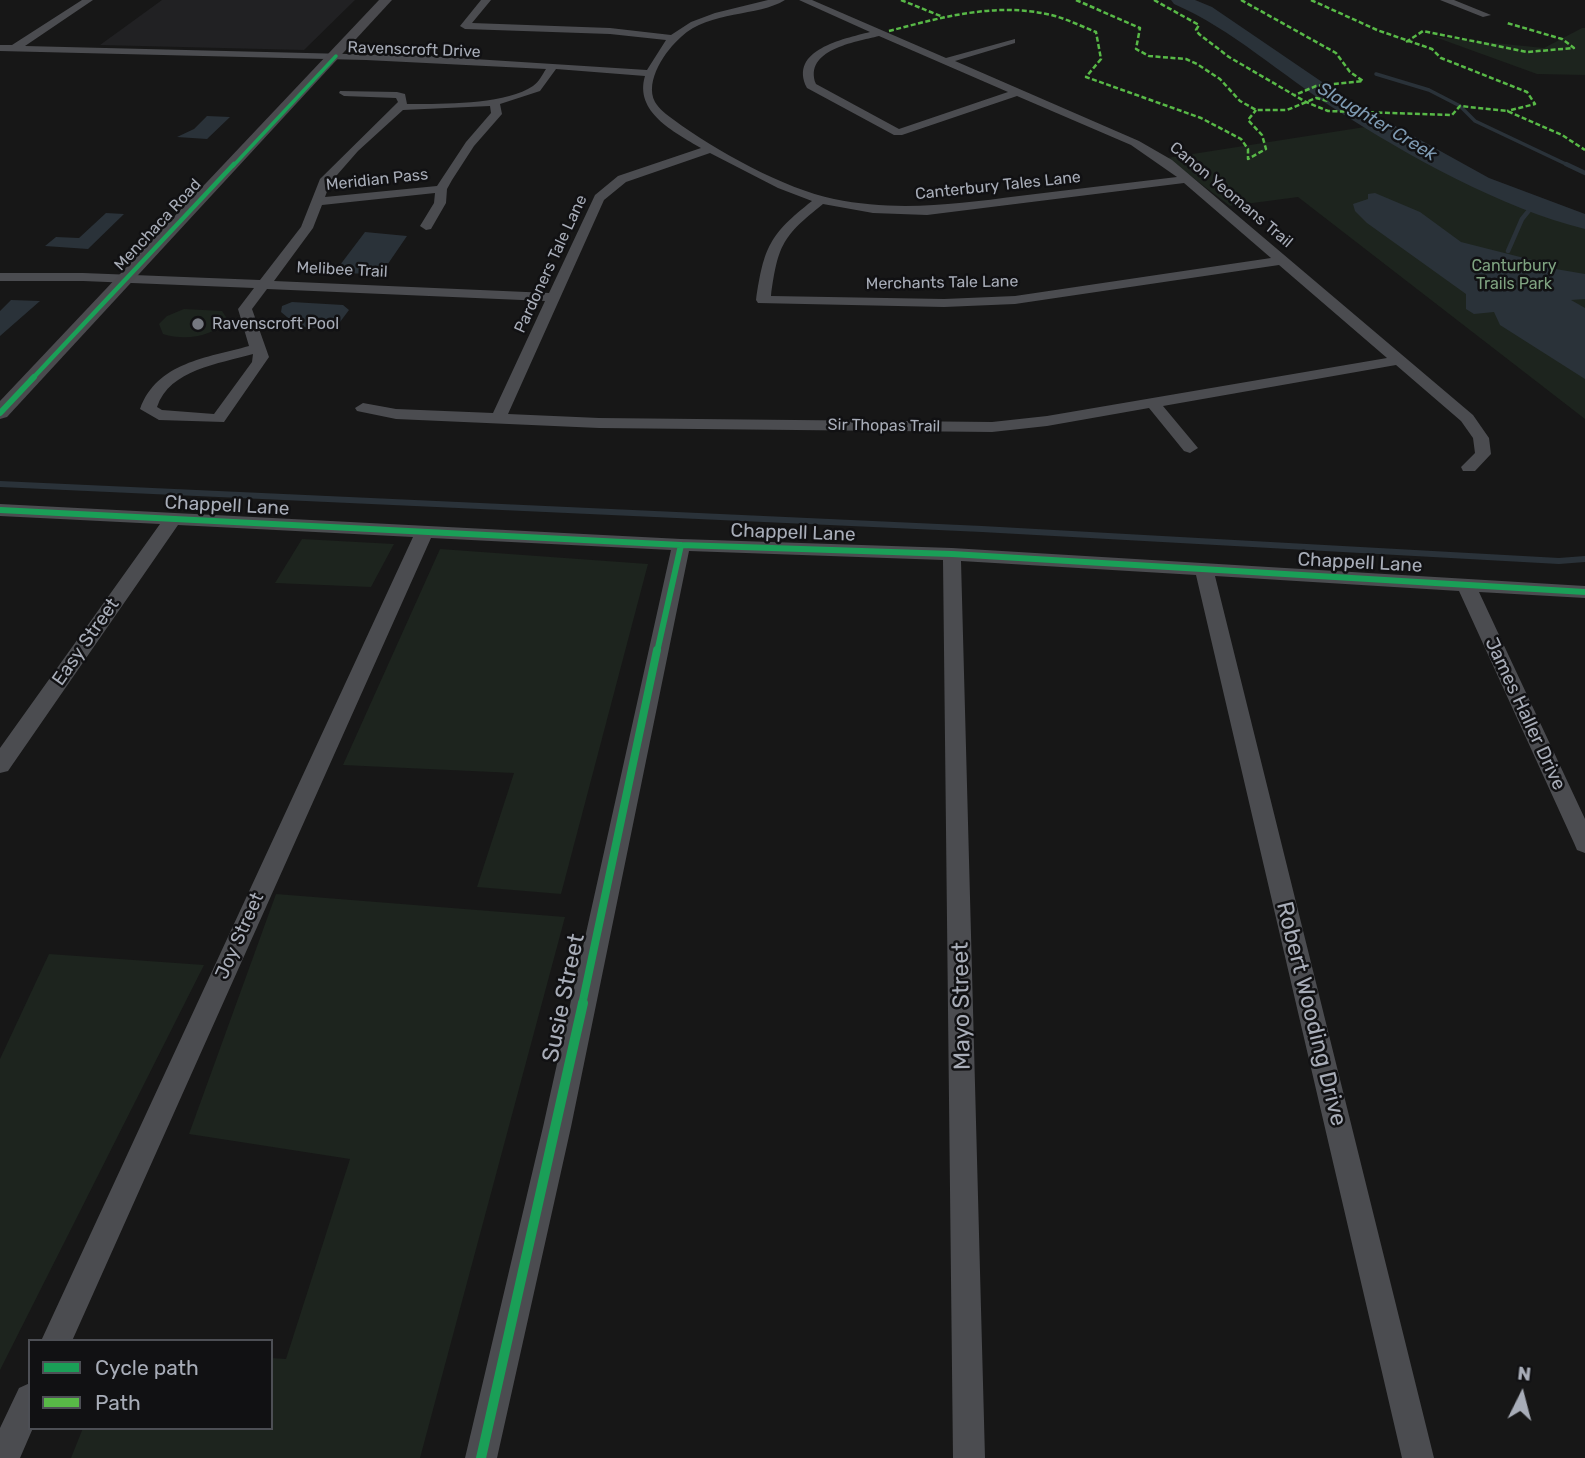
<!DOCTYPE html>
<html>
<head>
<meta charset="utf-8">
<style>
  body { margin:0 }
  #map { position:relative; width:1585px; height:1458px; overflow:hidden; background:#171717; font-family:Rubik,sans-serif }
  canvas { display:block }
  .legend { position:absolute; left:28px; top:1339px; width:245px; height:91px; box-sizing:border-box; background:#111113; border:2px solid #4d4f55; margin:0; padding:9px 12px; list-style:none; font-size:21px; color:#a8adb8 }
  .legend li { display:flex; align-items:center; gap:14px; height:35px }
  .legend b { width:35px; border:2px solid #4d4f55 }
  .north { position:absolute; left:1487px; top:1360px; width:70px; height:70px; -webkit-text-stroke:5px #111113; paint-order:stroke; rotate:6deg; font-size:19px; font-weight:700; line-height:28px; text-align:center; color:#a8adb8 }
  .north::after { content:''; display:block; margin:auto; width:24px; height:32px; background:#a8adb8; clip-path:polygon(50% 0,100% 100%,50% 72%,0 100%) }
</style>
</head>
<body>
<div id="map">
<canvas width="1585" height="1458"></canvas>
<ul class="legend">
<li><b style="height:9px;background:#1a9f57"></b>Cycle path</li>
<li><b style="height:9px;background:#58b947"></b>Path</li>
</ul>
<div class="north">N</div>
</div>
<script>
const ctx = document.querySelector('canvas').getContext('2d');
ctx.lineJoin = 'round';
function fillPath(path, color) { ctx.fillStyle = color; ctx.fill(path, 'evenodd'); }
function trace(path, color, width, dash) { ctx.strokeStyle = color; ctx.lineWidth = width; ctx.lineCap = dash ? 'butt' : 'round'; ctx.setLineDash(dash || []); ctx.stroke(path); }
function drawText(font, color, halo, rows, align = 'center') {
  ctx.font = font + ' Rubik,sans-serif'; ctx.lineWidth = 5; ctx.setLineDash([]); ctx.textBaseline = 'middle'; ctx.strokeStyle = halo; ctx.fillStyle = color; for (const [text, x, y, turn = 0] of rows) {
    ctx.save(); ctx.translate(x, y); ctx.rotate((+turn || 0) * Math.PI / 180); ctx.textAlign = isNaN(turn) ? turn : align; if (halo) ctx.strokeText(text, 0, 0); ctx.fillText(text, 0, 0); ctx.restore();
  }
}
fillPath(new Path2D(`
  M162 0H355L304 50 100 45Z`), '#212123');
fillPath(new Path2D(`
  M1582 28H1585V75L1537 74 1435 37 1544 48Z
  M1365 127 1474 185 1585 227V419L1298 197 1230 206 1167 158Z
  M184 309 222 311 228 320C212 337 185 341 163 334L159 324 167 316Z
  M302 539 394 544 371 587 275 583Z
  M440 549 648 564 561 894 477 887 514 773 343 765Z
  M276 894 565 917 420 1458H71L83 1428H271V1358L286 1359 350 1159 189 1134Z
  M49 954 204 965 0 1370V1059Z`), '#1d241e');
fillPath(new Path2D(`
  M207 116 230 117 207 139 177 137 194 129Z
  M1375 193 1420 212 1461 242 1532 260 1538 266 1585 274V299L1571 300 1585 308V379L1500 325 1494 312 1474 314 1466 309V294L1367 223 1355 211 1353 204 1368 199V194Z
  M106 213 124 214 88 249 45 246 56 237 79 238Z
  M365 232 407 236 381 274 334 273Z
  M11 300 40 301 0 336V311Z
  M292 302 343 305 349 310 337 326 327 328 299 327 281 312 282 306Z`), '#2a3239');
trace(new Path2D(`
  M1376 74 1429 90 1460 106 1475 121 1570 166`), '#2a3239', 3.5);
trace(new Path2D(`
  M1566 164 1585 173
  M1508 251 1522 219 1535 203`), '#2a3239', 4.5);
trace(new Path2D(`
  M0 484 982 529 1559 561 1585 559`), '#2a3239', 6);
fillPath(new Path2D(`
  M1171 0H1195L1212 7 1350 101 1489 178 1585 214V229C1503 209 1406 155 1335 109 1281 75 1232 29 1174 4Z`), '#2a3239');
fillPath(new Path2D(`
  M82 0H93L25 46 427 56 647 70 666 40 610 34 465 29 460 26 481 0H491L472 23 610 28 671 35 691 22 715 13 768 0H785C758 17 710 10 681 37 666 50 644 81 655 102 659 109 667 115 674 120 714 150 785 189 834 199 897 212 957 204 1019 196 1071 190 1124 183 1177 177L1131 145 1017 96 902 135H894L807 88C788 50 843 39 870 32L799 0H812L946 58 1015 39V43L955 61 1139 141 1172 160 1473 415 1489 438 1491 454 1475 471H1463L1461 467 1475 453 1473 438 1461 421 1396 365 1163 406 1198 448 1190 453 1184 451 1149 408 1047 426 992 432 599 428 396 419 357 411 355 408 363 403 396 409 493 413 545 301 267 289 252 309 269 357 224 422 159 420 140 409C157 362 207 358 249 346L238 309 254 288 83 281H0V273H83L260 280 301 227 320 179 398 102 396 98 344 96 339 93 340 91 397 92 405 94 407 104C441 104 505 105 533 86 539 82 542 75 546 69L366 60 0 51V45H12ZM879 36 1008 92 899 129 816 84C803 50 855 42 879 36ZM556 69 645 76C634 112 674 132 701 148L618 176 595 195 549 293 274 281 313 228 322 205 435 193 434 203 420 226 426 230 431 229 446 203 447 189 452 180 474 146 502 114 500 104 540 91ZM490 106 491 113 466 142 437 186 325 197 330 183 358 151 403 110ZM710 153 778 188 812 201C769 235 764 247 756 300L758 303 944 307 1015 304 1279 265 1387 358 1047 416 992 422 599 418 508 414 604 200 626 182ZM1184 183 1271 258 1015 296 944 299 771 296C778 244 783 236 823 204L873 213 927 215ZM253 354 252 362 214 414 162 410 157 407C170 369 219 364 253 354Z
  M1440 0H1454L1491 15 1483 17Z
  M0 504 681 539 952 548 1585 586V598L1479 592 1585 819V853L1577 850 1574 843 1459 591 1215 576 1434 1458H1402L1196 575 961 561 985 1458H953L943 560 689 551 571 1127 497 1458H465L543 1127 671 550 431 538 72 1341H41L413 537 178 525 8 771 0 773V748L160 524 0 516Z
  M30 1383V1428H33L20 1458H0V1428L19 1388Z`), '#4b4c50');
fillPath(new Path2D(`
  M379 0H392L7 417 0 419V401Z`), '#4a4a4e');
trace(new Path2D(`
  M901 0 943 17
  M1076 0 1140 28 1136 49 1149 56 1186 59 1197 64 1220 79 1240 101 1256 110H1287L1316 98 1348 106
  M1154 0 1199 25 1196 30 1199 34 1229 57 1306 102 1328 111 1452 115 1460 106 1507 111 1562 135 1585 150
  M1241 0 1336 53 1350 72 1363 81 1316 86 1295 95
  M1311 0 1377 30 1432 49 1441 58 1527 92 1535 104 1507 111
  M889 31C943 17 999 1 1055 16 1069 20 1083 27 1096 32L1101 59 1086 77 1201 118 1241 139 1248 149V159L1266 149 1262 135 1248 120 1256 110
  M1406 42 1423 31 1527 52 1574 48 1562 39 1507 23`), '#58b947', 2.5, [5, 2.5]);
trace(new Path2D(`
  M233 166 336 56`), '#1a9f57', 3.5);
trace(new Path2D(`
  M33 378 234 164`), '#1a9f57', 4.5);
trace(new Path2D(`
  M0 413 34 377
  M0 510 681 545 952 554 1585 592
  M657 652 681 545`), '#1a9f57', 6);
trace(new Path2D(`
  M582 1005 657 650`), '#1a9f57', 8);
trace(new Path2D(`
  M481 1458 583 1003`), '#1a9f57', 10);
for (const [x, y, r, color] of [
  [198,324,7,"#757880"]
]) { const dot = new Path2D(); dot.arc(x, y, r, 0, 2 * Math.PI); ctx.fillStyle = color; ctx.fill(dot); trace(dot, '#111113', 2.5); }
drawText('16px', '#a8adb8', '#111113', [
  ["Ravenscroft Drive",414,50,2],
  ["Meridian Pass",377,180,-6],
  ["Canterbury Tales Lane",998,186,-6],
  ["Canon Yeomans Trail",1231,195,40],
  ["Menchaca Road",158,225,-47],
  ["Pardoners Tale Lane",551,264,-65],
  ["Melibee Trail",342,270,3],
  ["Merchants Tale Lane",942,283,-1],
  ["Sir Thopas Trail",884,426,1]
]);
drawText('16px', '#7fa381', '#111113', [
  ["Canturbury",1514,266],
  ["Trails Park",1514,284]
]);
drawText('16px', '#a8adb8', '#111113', [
  ["Ravenscroft Pool",212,324]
], 'left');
drawText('italic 18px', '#7f9bb3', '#111113', [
  ["Slaughter Creek",1377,122,31]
]);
drawText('19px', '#a8adb8', '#111113', [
  ["Chappell Lane",227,506,3],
  ["Chappell Lane",793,533,2],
  ["Chappell Lane",1360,563,3],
  ["Easy Street",86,642,-55],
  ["James Haller Drive",1525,714,65],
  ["Joy Street",240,936,-66]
]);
drawText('23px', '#a8adb8', '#111113', [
  ["Susie Street",564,998,-78],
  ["Mayo Street",962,1006,-91],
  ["Robert Wooding Drive",1311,1014,76]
]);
</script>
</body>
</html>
